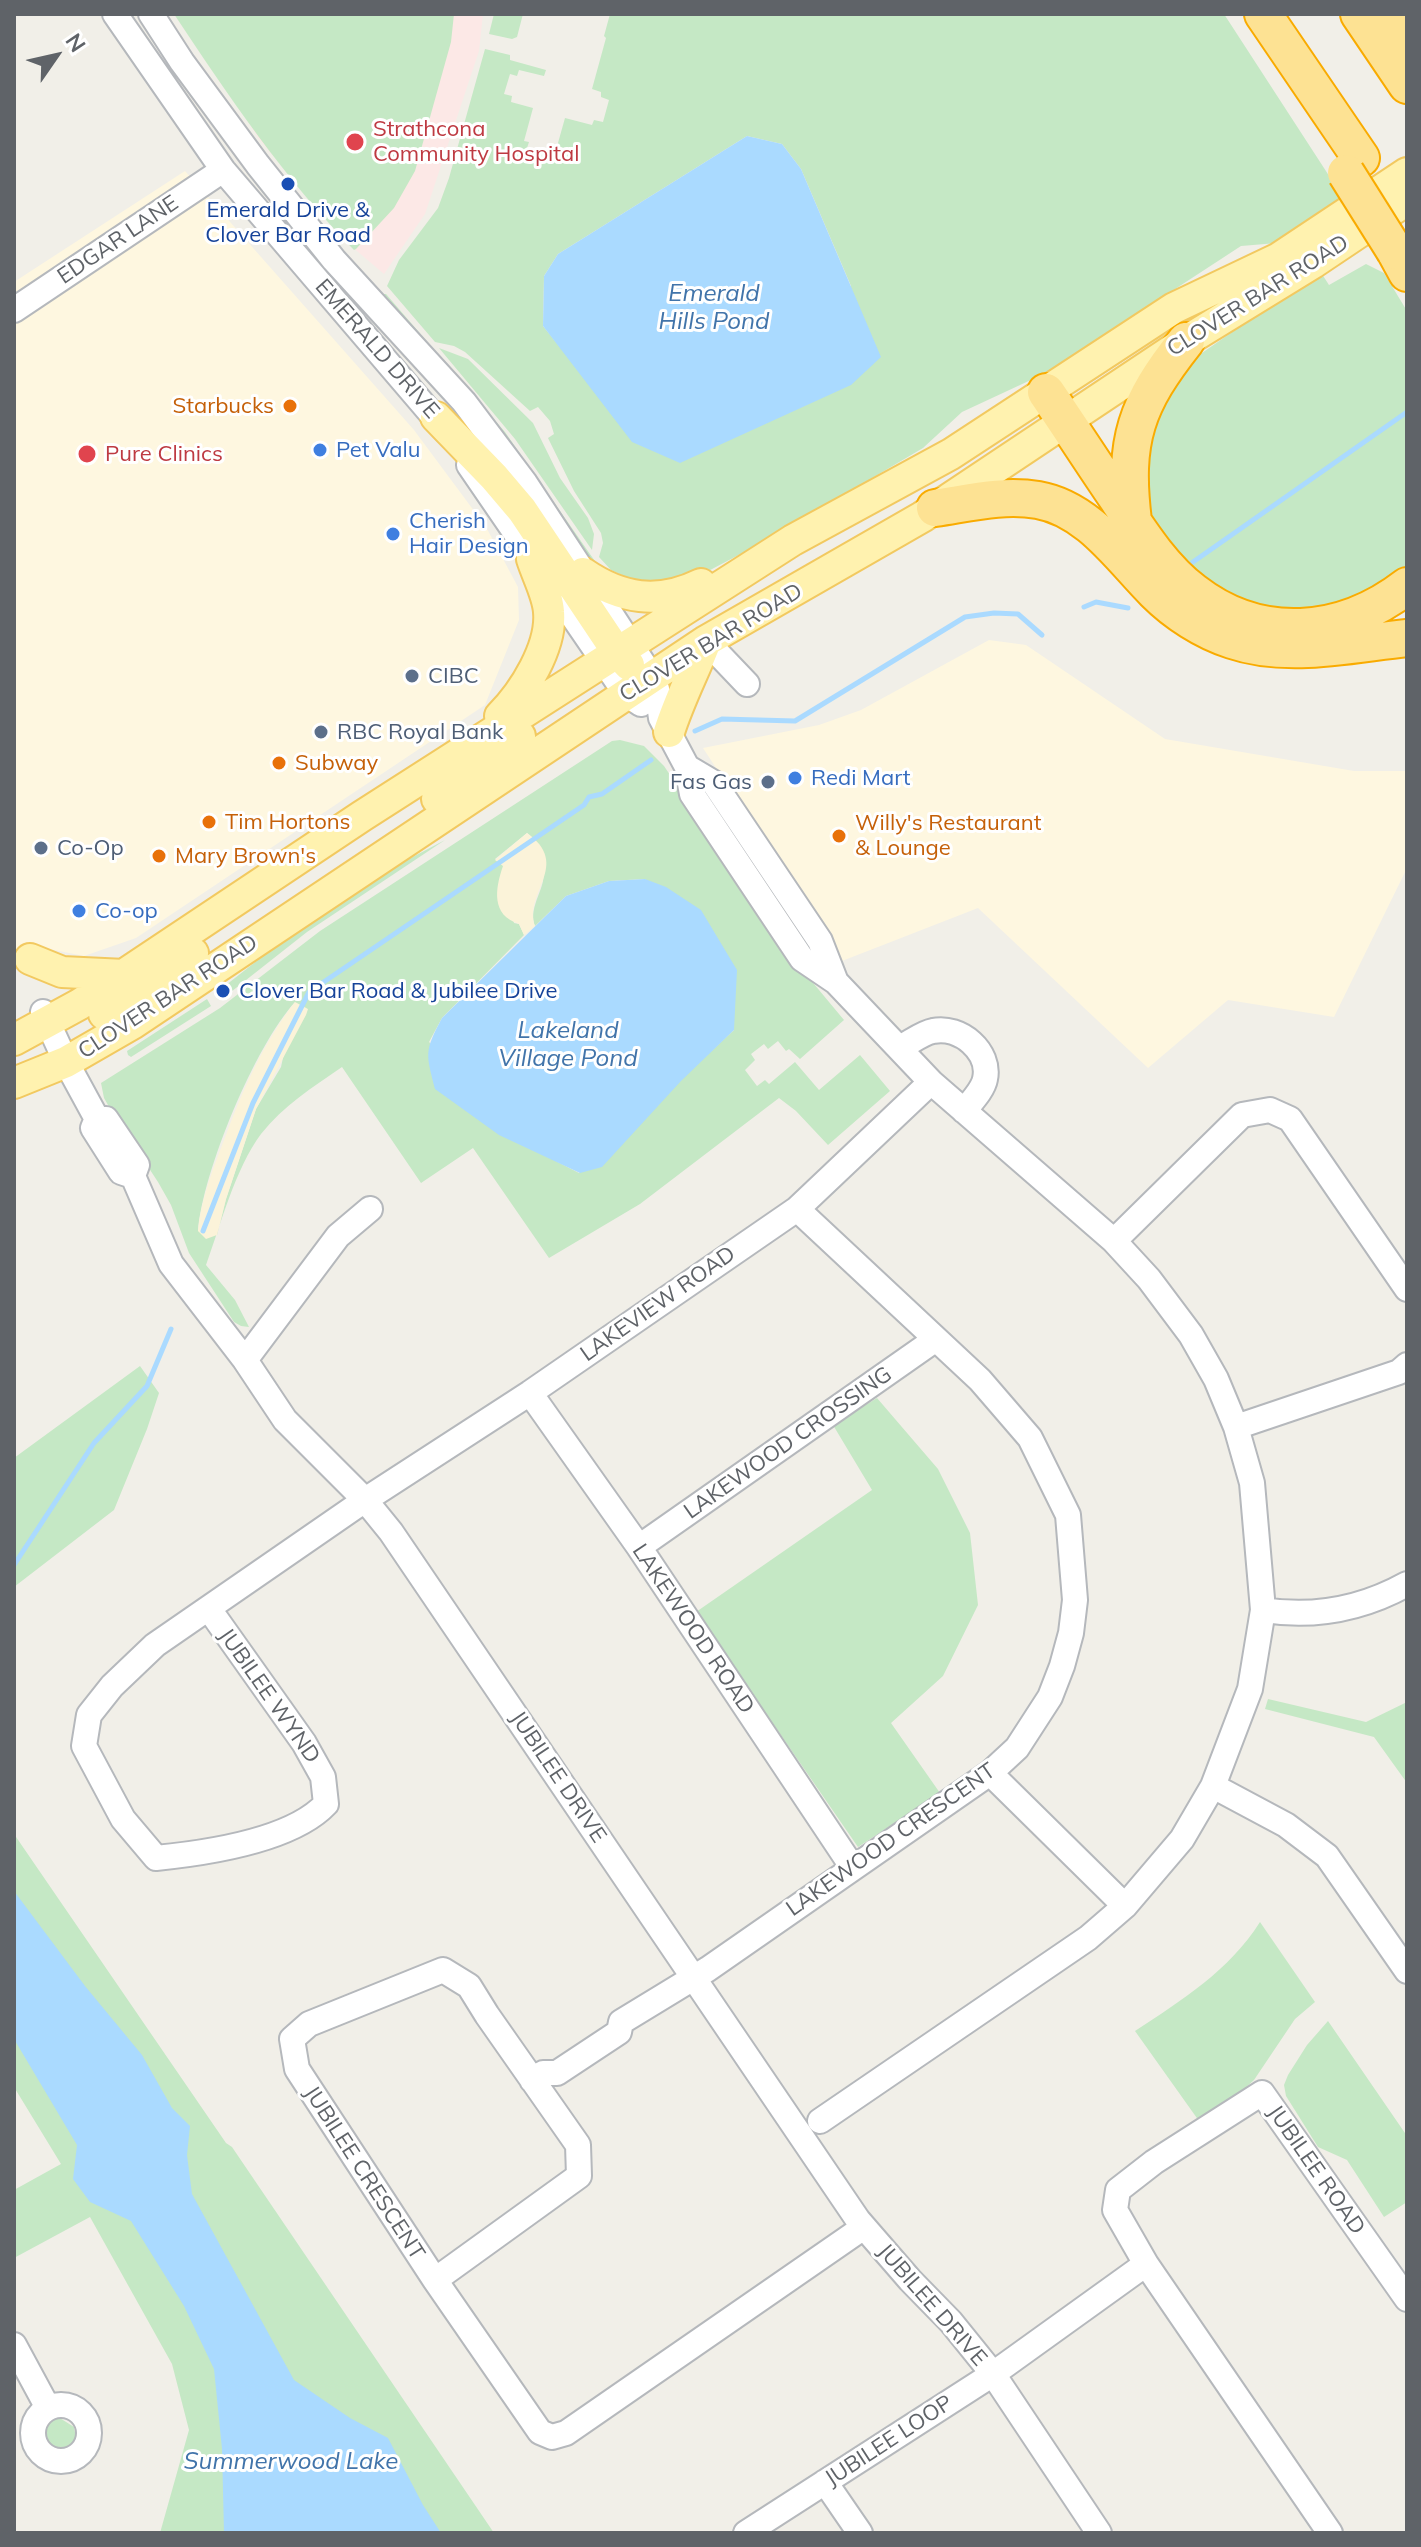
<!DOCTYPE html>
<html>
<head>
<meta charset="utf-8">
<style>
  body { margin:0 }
  #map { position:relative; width:1421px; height:2547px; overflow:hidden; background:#f1efe8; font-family:Mulish,sans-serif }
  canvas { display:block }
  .frame { position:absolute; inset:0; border:16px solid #5f6368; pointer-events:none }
  .north { position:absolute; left:16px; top:16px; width:80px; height:80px; -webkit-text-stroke:6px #fff; paint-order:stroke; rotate:56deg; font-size:22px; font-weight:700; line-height:32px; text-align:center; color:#5f6368 }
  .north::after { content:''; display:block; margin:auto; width:28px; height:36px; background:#5f6368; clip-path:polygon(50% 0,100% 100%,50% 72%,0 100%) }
</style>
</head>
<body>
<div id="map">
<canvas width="1421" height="2547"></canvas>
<div class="frame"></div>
<div class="north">N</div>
</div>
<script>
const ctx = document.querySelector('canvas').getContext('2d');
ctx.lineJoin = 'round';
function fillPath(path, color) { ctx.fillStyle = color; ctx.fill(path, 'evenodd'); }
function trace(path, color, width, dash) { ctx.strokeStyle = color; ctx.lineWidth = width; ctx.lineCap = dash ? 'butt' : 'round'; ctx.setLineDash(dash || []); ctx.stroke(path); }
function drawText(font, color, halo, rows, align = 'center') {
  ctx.font = font + ' Mulish,sans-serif'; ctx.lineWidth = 6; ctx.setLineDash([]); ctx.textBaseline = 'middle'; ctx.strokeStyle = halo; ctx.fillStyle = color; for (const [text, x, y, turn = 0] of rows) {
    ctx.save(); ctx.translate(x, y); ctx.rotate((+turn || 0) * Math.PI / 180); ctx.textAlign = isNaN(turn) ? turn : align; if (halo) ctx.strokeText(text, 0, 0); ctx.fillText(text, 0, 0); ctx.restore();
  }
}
fillPath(new Path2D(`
  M185 171 414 430 486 527 518 587 519 620 485 705 136 938 84 956 49 949 17 966 14 960V282Z
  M989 640 1026 645 1165 739 1354 771H1407V868L1334 1017 1228 1000 1148 1068 978 908 842 961 703 748 819 725 861 710Z`), '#fef7e0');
fillPath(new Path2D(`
  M180 14H483L479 51 425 214 384 274 344 240 259 139Z`), '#fce8e6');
fillPath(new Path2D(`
  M174 14H454L451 42 415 171 394 208 356 249 354 250C284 178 229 97 174 14Z
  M494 14H523L517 37 512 39 489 34Z
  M610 14H1224L1348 205 1277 243 1241 246 1048 372 962 412 923 448 767 540 678 587 644 583 626 577 611 570 599 557 603 543 601 533 574 491 548 438 554 434 550 421 538 407 530 411 465 352 454 346 435 342 387 286 399 260 438 208 449 178 485 49 510 55V60L546 70 544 76 519 70 517 76 510 74 504 94 512 96 511 102 533 108 524 141 529 142 526 151 549 158 551 149 556 150 565 118 592 125 594 120 603 122 609 100 601 97V92L592 89 606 38 604 36ZM747 136 782 144 801 169 851 286 560 347 543 326 544 276 558 254Z
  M1366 264 1384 273 1407 311V566L1388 581 1329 612 1238 606 1172 551 1151 515 1141 465 1145 431 1176 371 1320 271 1329 285Z
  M383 294H386L505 432 599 567 597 572Z
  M439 348 468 359 533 423 560 478 588 518 594 534 592 550 515 439Z
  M620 740 644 746 664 766 794 960 844 1020 800 1059 789 1049 786 1051 778 1041 768 1049 764 1044 751 1054 755 1060 745 1070 757 1086 765 1080 769 1084 795 1062 819 1090 860 1055 890 1091 828 1145 796 1111 779 1098 640 1204 549 1258 473 1148 421 1183 342 1067C313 1087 283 1106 261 1134 235 1169 221 1224 206 1265L235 1300 249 1327 241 1326 234 1322 189 1253 171 1205 158 1182 112 1112 104 1098 101 1083 220 1008 320 931 612 741ZM527 833C537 840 546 869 543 881 540 896 529 910 535 926L566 896 609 881 645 879 734 1030 579 1173 548 1157 429 1042 442 1018 524 935 519 924 514 923 504 866 495 859ZM295 1002 281 1067 256 1109 226 1199 217 1235 198 1231C203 1171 255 1046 295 1002Z
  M445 840 307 932 222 999 221 989 287 937 384 872Z
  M207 999 211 1006 131 1057 128 1055 127 1051Z
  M140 1366 159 1393 147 1429 114 1510 14 1587V1458Z
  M877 1398 938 1469 970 1533 978 1605 943 1676 891 1723 940 1793 858 1847 696 1612 872 1490 833 1425Z
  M1268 1699 1366 1722 1407 1702V1783L1374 1737 1265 1709Z
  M14 1834 226 2143 232 2147 494 2533H160L189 2430 172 2364 90 2217 14 2258V2190L61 2164 14 2087Z
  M1260 1922 1315 2002 1295 2019 1254 2080 1240 2093 1199 2121 1135 2031C1182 2000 1229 1971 1260 1922Z
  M1328 2021 1407 2136V2202L1384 2217 1347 2160 1318 2147 1286 2096 1284 2085 1288 2075 1307 2045Z
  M55 2415 74 2427 76 2438 69 2448 56 2449 47 2442C44 2432 47 2421 55 2415Z`), '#c5e8c5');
fillPath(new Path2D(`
  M527 833C572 865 523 893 535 926L524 935 519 924C491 915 495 889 503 866L495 860Z
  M295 1002 308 1009 306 1015 256 1109 226 1199 217 1235 206 1239 198 1231C201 1198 214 1166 226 1135 244 1087 264 1042 295 1002Z`), '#fbf3d9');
fillPath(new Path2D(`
  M747 136 782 144 801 169 881 357 851 385 680 463 632 442 543 326 544 276 558 254Z
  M645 879 666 887 701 910 737 970 734 1030 681 1081 602 1167 580 1173 499 1135 435 1089C426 1053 424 1052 442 1018L566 896 609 881Z
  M14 1891 85 1986 142 2055 172 2108 190 2126 187 2155 192 2194 294 2380 350 2418 388 2438 423 2505 441 2533H224L222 2449 214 2369 184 2306 131 2221 90 2202 73 2179 77 2145 14 2039Z`), '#aadaff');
trace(new Path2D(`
  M1193 562 1407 412
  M1084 607 1096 602 1128 608
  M695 731 722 719 795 721 965 617 994 613 1018 614 1042 635
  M203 1231 253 1103 309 992 584 805 589 797 602 794 651 760
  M14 1565 94 1443 147 1386 171 1329`), '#aadaff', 5);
const minor = new Path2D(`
  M115 14 223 170 446 431
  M151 14 182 62 258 165 334 260 464 402 525 483 652 677 657 689 661 718 687 767 692 794 802 959 836 982 931 1082 1114 1241 1149 1279 1191 1335 1216 1379 1236 1427 1252 1483 1263 1610 1250 1689 1213 1786 1182 1839 1125 1906 1088 1938 820 2121
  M14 310 223 170
  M469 465 626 694 641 704
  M706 641 747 684
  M687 767 714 783 820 941 836 982
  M43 1012 66 1062 97 1119
  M899 1048C910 1043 922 1033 933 1031 960 1025 991 1052 985 1079 983 1090 971 1102 964 1111
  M97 1119H106L137 1165 133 1176
  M96 1121 93 1128 121 1172 133 1176
  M133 1176 171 1264 245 1360 285 1420 365 1500 391 1532 858 2220 910 2280 951 2322 993 2374 1099 2533
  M1114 1241 1242 1115 1270 1110 1290 1119 1407 1289
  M245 1360 338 1236 370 1209
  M530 1393 639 1547 853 1868
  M1236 1427 1399 1372 1407 1365
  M639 1547 936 1339
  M209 1609 304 1743 323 1777 326 1804C291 1841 206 1853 156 1858L123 1819 84 1746 89 1715 112 1686 155 1645 365 1500 530 1393 797 1209 931 1082
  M1263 1610C1314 1618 1362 1609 1407 1584
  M990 1773 1125 1906
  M1213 1786 1286 1825 1327 1856 1407 1971
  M532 2080 543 2073H557L619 2032 621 2022 708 1969 990 1773 1017 1748 1050 1697 1062 1666 1071 1633 1075 1600 1068 1515 1030 1438 980 1380 797 1209
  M435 2280 579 2176 578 2145 487 2015 469 1986 443 1970 309 2024 292 2039 297 2069 435 2280 540 2432 552 2437 566 2433 864 2227
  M14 2345 48 2408
  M33 2433a28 28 0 1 1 56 0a28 28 0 1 1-56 0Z
  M825 2482 860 2533
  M746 2533 993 2374 1146 2264
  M1330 2533 1146 2264 1115 2210 1118 2190 1154 2162 1262 2093 1407 2299`);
const major = new Path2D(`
  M436 417 494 477 522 510 617 652 629 665
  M583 573C621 599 658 605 701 584
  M500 716C524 692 552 647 549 612 548 595 537 575 532 559
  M669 732C679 700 694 672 706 641
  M437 799 520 736
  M30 959 62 972 125 975
  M104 1014 193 953
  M14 1040 80 1004 362 816 793 540 951 454 1174 308 1279 258 1407 173
  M14 1083 66 1062 132 1024 706 641 922 517 1186 341 1313 263 1407 200`);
const highway = new Path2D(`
  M1263 14 1361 158
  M1359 14 1407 85
  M1397 14 1407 34
  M1395 251 1407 273
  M1046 392C1070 427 1093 463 1117 498 1139 531 1162 568 1194 592 1260 643 1342 636 1407 586
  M935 508C969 503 1003 494 1038 500 1089 509 1121 558 1155 592 1176 613 1204 631 1232 640 1288 659 1350 644 1407 638
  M1133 521C1123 440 1136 404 1186 341`);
trace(minor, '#b5b8bc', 28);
trace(major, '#f2c960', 34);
trace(highway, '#f9ab00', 40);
trace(minor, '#fff', 24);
trace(major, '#fff2af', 30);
trace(highway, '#fde293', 36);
const highwayBridge = new Path2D(`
  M1346 173 1395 251`);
trace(highwayBridge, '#f9ab00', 40, []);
trace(highwayBridge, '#fde293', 36);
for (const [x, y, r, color] of [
  [355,142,10,"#e0444e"],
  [288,184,8,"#1a4fb4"],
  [290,406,8,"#e8710a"],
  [320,450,8,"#3f7fe0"],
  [87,454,10,"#e0444e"],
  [393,534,8,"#3f7fe0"],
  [412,676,8,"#5c6f8a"],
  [321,732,8,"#5c6f8a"],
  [279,763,8,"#e8710a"],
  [795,778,8,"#3f7fe0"],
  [768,782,8,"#5c6f8a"],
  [209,822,8,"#e8710a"],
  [839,836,8,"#e8710a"],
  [41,848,8,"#5c6f8a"],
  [159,856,8,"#e8710a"],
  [79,911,8,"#3f7fe0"],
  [223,991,8,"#1a4fb4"]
]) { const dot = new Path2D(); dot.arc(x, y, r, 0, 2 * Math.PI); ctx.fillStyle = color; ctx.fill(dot); trace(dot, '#fff', 3); }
drawText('22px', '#be3a42', '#fff', [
  ["Strathcona",373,129],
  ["Community Hospital",373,154],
  ["Pure Clinics",105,454]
], 'left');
drawText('22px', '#164399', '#fff', [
  ["Emerald Drive &",288,210],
  ["Clover Bar Road",288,235],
  ["Clover Bar Road & Jubilee Drive",239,991,"left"]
]);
drawText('22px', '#5f6368', '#fff', [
  ["EDGAR LANE",118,240,-34],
  ["CLOVER BAR ROAD",1258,296,-32],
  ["EMERALD DRIVE",377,349,49],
  ["CLOVER BAR ROAD",711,643,-31],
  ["CLOVER BAR ROAD",168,997,-33],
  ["LAKEVIEW ROAD",658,1304,-35],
  ["LAKEWOOD CROSSING",788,1443,-35],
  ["LAKEWOOD ROAD",693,1629,56],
  ["JUBILEE WYND",269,1696,55],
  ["JUBILEE DRIVE",558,1777,56],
  ["LAKEWOOD CRESCENT",891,1840,-35],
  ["JUBILEE ROAD",1316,2170,55],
  ["JUBILEE CRESCENT",364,2173,57],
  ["JUBILEE DRIVE",932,2305,49],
  ["JUBILEE LOOP",889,2441,-33]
]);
drawText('22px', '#c56008', '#fff', [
  ["Starbucks",274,406,"right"],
  ["Subway",295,763],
  ["Tim Hortons",225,822],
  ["Willy's Restaurant",855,823],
  ["& Lounge",855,848],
  ["Mary Brown's",175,856]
], 'left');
drawText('22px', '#366cbe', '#fff', [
  ["Pet Valu",336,450],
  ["Cherish",409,521],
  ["Hair Design",409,546],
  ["Redi Mart",811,778],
  ["Co-op",95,911]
], 'left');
drawText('22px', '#4e5e75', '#fff', [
  ["CIBC",428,676],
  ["RBC Royal Bank",337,732],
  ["Fas Gas",752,782,"right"],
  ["Co-Op",57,848]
], 'left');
drawText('italic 24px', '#4174aa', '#fff', [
  ["Emerald",714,294],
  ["Hills Pond",714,322],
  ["Lakeland",568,1031],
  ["Village Pond",568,1059],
  ["Summerwood Lake",291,2462]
]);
</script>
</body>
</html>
